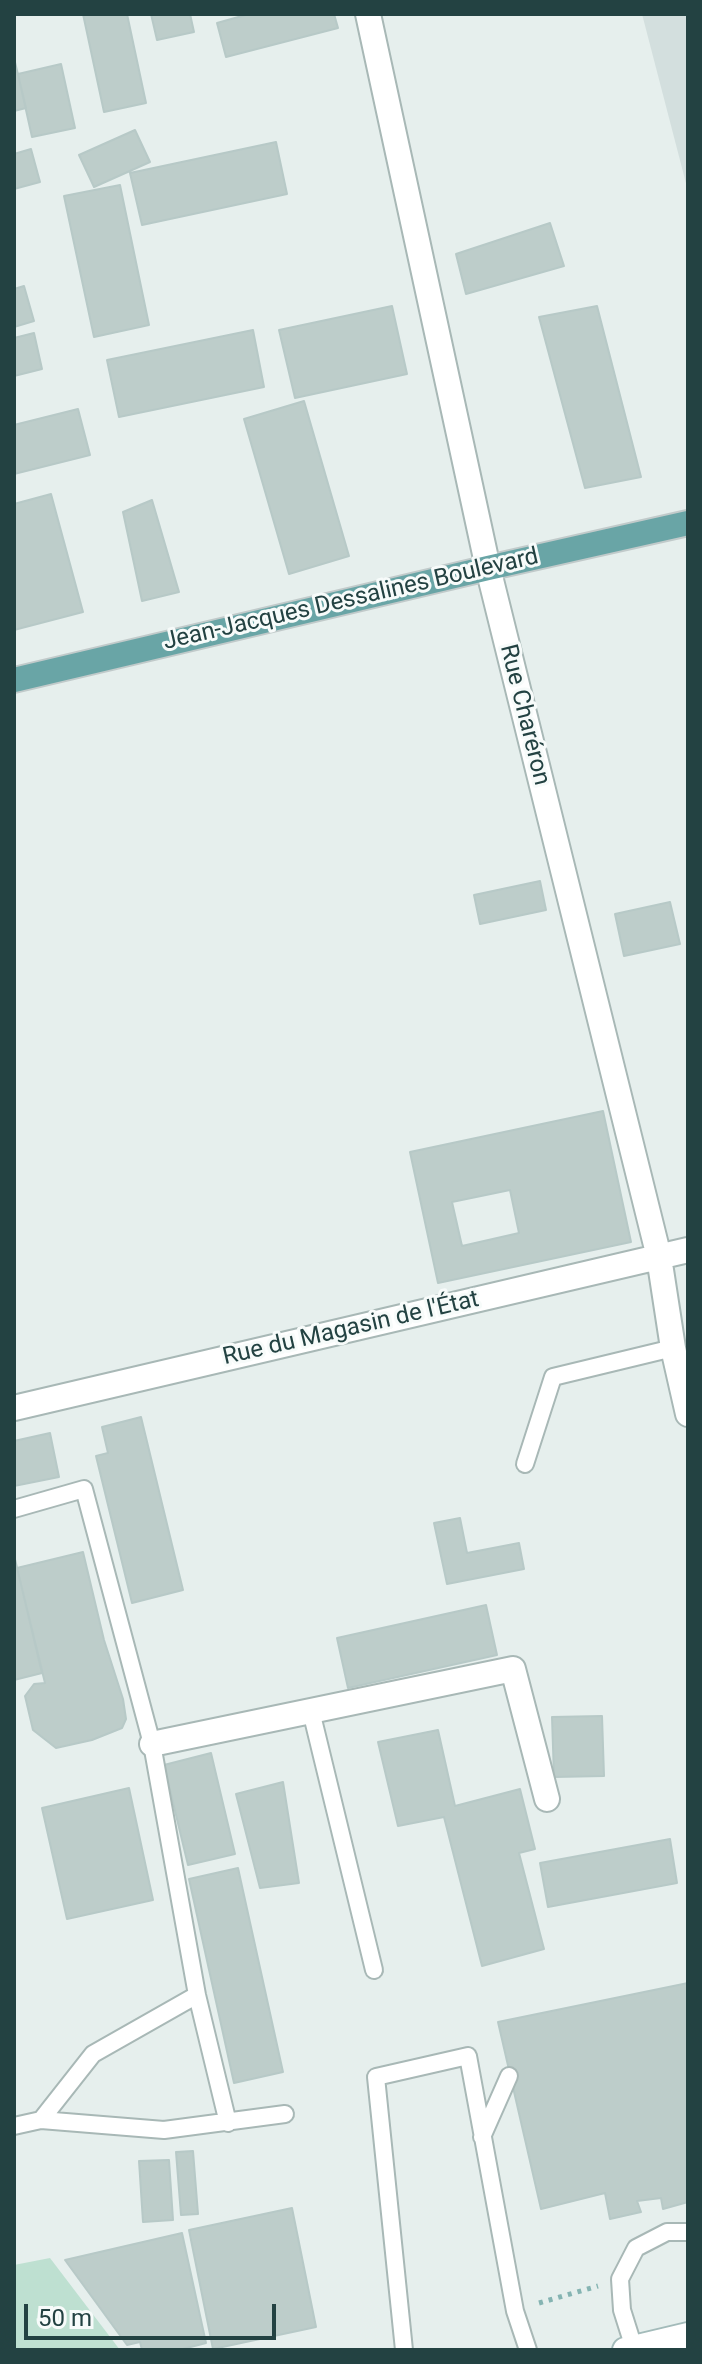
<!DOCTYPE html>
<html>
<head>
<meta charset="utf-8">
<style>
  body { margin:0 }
  #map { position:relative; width:702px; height:2364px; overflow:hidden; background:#e6efed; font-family:Roboto,sans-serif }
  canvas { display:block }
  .frame { position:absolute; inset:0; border:16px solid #234242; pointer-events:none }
  .scale { position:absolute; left:24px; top:2304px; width:252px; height:36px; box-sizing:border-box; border:4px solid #234242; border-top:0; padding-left:10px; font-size:24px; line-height:28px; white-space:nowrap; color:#234242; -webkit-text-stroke:6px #f7fbfa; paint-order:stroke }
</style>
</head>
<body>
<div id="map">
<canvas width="702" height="2364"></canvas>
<div class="frame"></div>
<div class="scale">50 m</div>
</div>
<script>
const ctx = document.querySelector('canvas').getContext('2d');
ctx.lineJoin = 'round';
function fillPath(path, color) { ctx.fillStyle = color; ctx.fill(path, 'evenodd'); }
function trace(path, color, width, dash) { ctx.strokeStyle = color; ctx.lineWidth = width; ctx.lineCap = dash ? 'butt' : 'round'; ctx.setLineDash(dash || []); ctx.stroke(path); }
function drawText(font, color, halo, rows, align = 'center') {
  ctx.font = font + ' Roboto,sans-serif'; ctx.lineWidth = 6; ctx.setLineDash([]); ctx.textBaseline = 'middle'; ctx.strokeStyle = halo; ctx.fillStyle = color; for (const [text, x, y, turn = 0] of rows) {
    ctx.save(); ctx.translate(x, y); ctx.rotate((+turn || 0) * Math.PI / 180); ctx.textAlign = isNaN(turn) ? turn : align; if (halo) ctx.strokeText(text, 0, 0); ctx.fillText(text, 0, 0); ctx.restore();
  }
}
fillPath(new Path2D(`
  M642 14H688V191Z`), '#d3dfde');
fillPath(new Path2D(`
  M50 2258 120 2350H14V2265Z`), '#bee0d1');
const building = new Path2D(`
  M83 14H127L146 103 104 112Z
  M151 14H190L194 32 157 40Z
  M249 14H334L338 28 226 57 217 23Z
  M14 58 26 108 14 111Z
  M61 64 75 128 32 137 18 74Z
  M135 130 150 162 94 187 79 155Z
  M276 142 287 194 142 225 130 173Z
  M31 149 40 182 14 189V154Z
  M120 185 149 325 94 337 64 196Z
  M550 223 564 266 466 294 456 254Z
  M24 286 34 321 14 327V289Z
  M392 306 407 374 295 398 279 330Z
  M597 306 641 477 585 488 539 317Z
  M253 330 264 387 119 417 107 360Z
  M34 333 42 369 14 376V338Z
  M304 401 349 556 289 574 244 419Z
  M78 409 90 455 14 474V425Z
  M51 494 83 612 14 630V504Z
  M152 500 179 592 142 601 123 512Z
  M540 881 546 910 480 924 474 895Z
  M670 902 680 944 624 956 615 914Z
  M603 1111 631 1242 438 1283 410 1152ZM510 1190 519 1233 462 1246 452 1202Z
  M141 1417 183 1590 132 1603 96 1456 108 1453 102 1427Z
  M50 1433 59 1477 14 1486V1441Z
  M460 1518 467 1553 519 1543 524 1569 447 1584 434 1523Z
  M83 1552 104 1640 123 1699 126 1719 122 1728 92 1740 56 1748 33 1730 25 1696 34 1684 45 1683 17 1568Z
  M14 1555 42 1673 14 1680Z
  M486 1605 497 1655 348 1688 337 1638Z
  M602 1716 604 1776 554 1777 552 1717Z
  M438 1730 455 1806 520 1789 535 1849 519 1853 544 1949 482 1966 444 1817 398 1826 378 1742Z
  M211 1753 235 1854 188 1865 164 1765Z
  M283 1782 299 1883 260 1888 236 1794Z
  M129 1788 153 1900 67 1919 42 1808Z
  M670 1839 677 1883 548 1907 540 1863Z
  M238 1868 283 2072 234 2083 189 1879Z
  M688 1983V2202L663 2209 661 2198 637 2201 641 2212 610 2219 605 2193 541 2209 498 2022Z
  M193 2151 198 2214 181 2215 176 2152Z
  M169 2160 173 2220 143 2222 139 2161Z
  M292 2208 316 2327 213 2349 189 2230Z
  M182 2233 206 2343 179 2350H142L140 2342 127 2345 65 2260Z`);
fillPath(building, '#bdcdca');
trace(building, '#b7c9c7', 2);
const lane = new Path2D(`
  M525 1464 553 1377 673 1348
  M14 1509 84 1489 152 1744 197 1995 228 2123
  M311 1711 374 1970
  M41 2120 93 2054 197 1995
  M14 2126 41 2120 164 2130 285 2114
  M482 2137 509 2076
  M634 2348 622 2310 620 2279 636 2248 667 2232H688
  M404 2350 376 2077 468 2056 515 2311 528 2350`);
const street = new Path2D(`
  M368 14 488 568 659 1257 673 1348 688 1414
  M14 1408 688 1250
  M152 1744 513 1669 547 1799`);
const secondary = new Path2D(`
  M625 2350 688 2335`);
const primary = new Path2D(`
  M14 680 488 568 688 523`);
trace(lane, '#a8b8b6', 20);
trace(street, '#a8b8b6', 28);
trace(secondary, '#a3bbba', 28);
trace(primary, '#c1caca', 28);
trace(new Path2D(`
  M539 2303 598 2286`), '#85b4b2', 5, [4, 6]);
trace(lane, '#fff', 16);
trace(street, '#fff', 24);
trace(secondary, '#fff', 24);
trace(primary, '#69a5a6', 24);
drawText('24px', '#234242', '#f7fbfa', [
  ["Jean-Jacques Dessalines Boulevard",351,600,-13],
  ["Rue Charéron",524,715,76],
  ["Rue du Magasin de l'État",351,1329,-13]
]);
</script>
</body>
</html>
